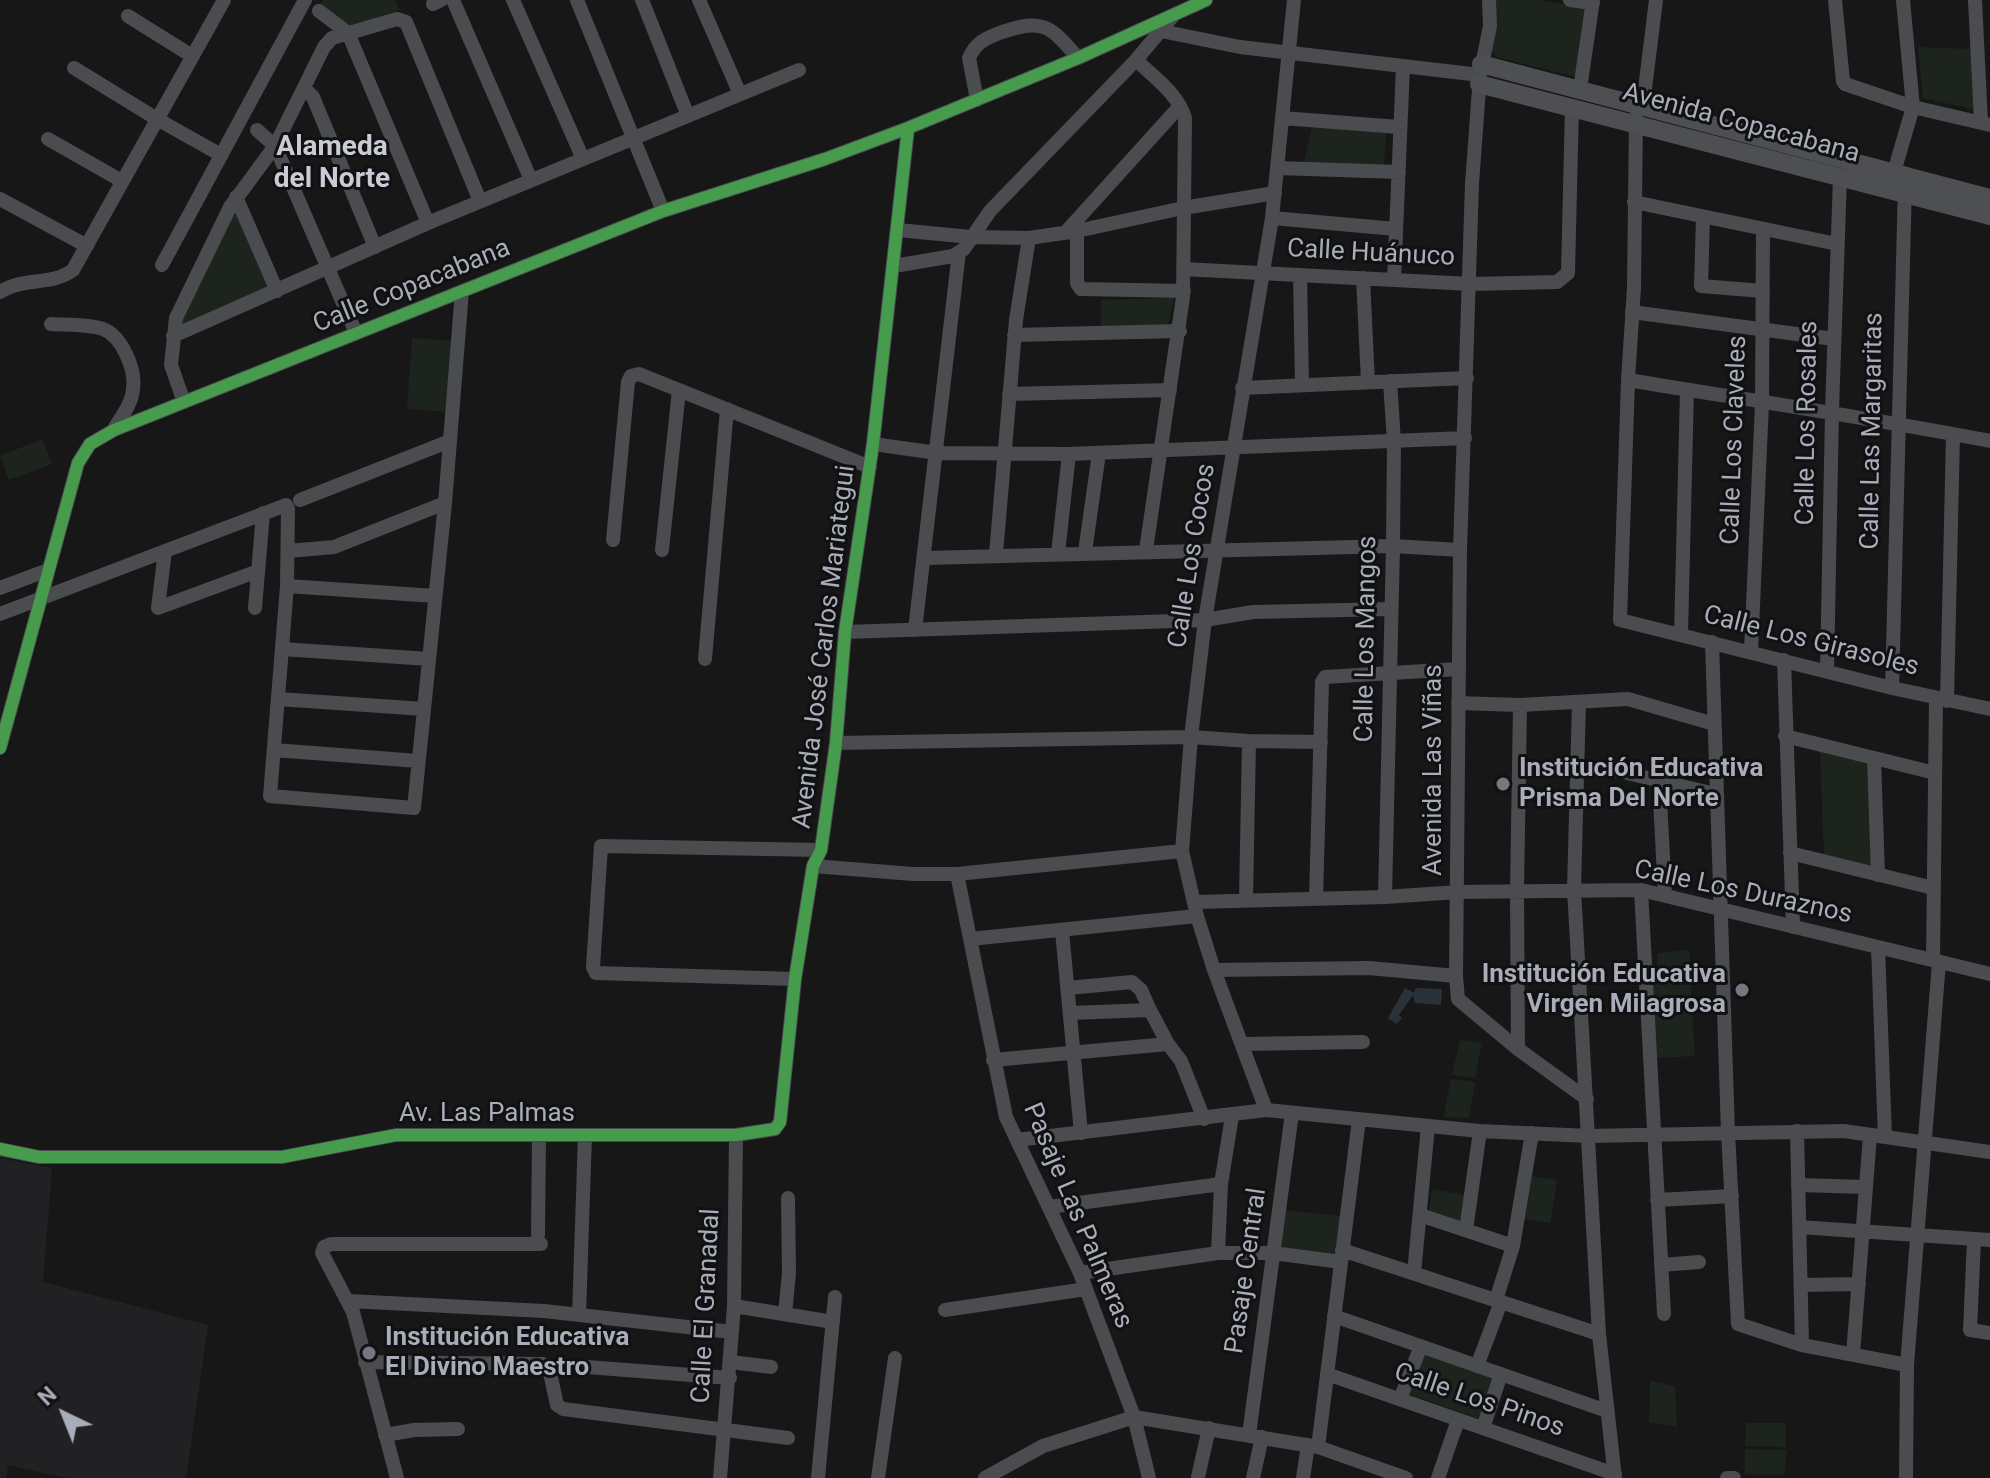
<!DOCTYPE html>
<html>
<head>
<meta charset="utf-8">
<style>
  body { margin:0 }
  #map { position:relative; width:1990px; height:1478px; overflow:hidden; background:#171717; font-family:Roboto,sans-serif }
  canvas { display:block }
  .north { position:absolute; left:24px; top:1374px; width:80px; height:80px; -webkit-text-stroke:6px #111113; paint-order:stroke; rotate:317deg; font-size:22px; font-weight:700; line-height:32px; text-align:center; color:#a8adb8 }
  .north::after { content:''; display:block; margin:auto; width:28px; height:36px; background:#a8adb8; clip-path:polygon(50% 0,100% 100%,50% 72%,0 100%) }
</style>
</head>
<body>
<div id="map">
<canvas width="1990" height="1478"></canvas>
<div class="north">N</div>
</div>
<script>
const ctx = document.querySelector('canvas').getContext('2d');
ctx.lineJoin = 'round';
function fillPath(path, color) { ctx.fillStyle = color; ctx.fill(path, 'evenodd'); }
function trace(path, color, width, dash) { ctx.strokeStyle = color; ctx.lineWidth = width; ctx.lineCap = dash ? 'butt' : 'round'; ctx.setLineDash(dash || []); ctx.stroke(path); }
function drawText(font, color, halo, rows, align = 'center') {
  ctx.font = font + ' Roboto,sans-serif'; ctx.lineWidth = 6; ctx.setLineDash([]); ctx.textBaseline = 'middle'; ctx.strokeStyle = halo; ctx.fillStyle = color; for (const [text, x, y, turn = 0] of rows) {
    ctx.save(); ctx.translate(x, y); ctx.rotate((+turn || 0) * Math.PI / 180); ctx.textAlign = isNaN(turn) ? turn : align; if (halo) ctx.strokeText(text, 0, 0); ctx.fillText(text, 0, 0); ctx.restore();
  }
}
fillPath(new Path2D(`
  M0 1158 52 1168 43 1282 208 1325 186 1478H67L8 1465 6 1478H0Z`), '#212123');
fillPath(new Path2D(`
  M323 0H395L399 10 350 28 320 5Z
  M1494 0H1541L1584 8 1586 12 1579 72 1573 76 1496 57 1491 48Z
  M1918 47 1971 49 1976 110 1923 98Z
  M1312 127 1386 132 1384 167 1304 162Z
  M235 210 268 288 177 328Z
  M1174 298 1168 326H1101V300Z
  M412 338 455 341 449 412 407 409Z
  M42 439 52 464 9 480 0 456Z
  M1820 749 1867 761 1872 869 1824 856Z
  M1689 950 1691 973 1676 975H1690L1695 1056 1656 1058 1652 977 1659 976 1657 953Z
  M1460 1040 1482 1043 1475 1078 1452 1075Z
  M1451 1079 1475 1082 1469 1118 1444 1117Z
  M1532 1176 1557 1180 1550 1223 1525 1219Z
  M1432 1189 1465 1195 1460 1222 1429 1211Z
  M1282 1210 1341 1216 1335 1255 1278 1247Z
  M1422 1351 1497 1377 1483 1420 1406 1393Z
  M1650 1381 1675 1386 1677 1427 1649 1422Z
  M1746 1423H1786V1447L1745 1446Z
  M1745 1449 1786 1450 1785 1475 1745 1474Z`), '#1d241e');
fillPath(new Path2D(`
  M1405 988 1414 993 1416 988 1442 989 1441 1005 1415 1003 1413 995 1399 1015 1402 1018 1397 1024 1388 1018Z`), '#2a3239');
trace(new Path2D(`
  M453 0 531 180
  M513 0 583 159
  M577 0 663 211
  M642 0 688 116
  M699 0 740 94
  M1489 0 1490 26 1480 75 1472 184 1460 550 1456 976 1458 999 1518 1049 1587 1099
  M1570 0 1593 3
  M1835 0 1843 81 1845 84 1913 107 1990 125
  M1975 0 1981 122
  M433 4 441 0
  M319 11 348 33 428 223
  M128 16 192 56
  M1161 31 1240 47 1480 75
  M1136 60C1154 77 1178 94 1185 118L1183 297 1146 550
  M74 68 157 119 221 155
  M304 88 313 97 375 247
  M1580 89 1593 0
  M977 100 969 58C976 42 986 38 1002 32 1044 18 1050 26 1078 58
  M1643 105 1656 0
  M1636 117 1634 288 1628 380 1620 620 1892 688 1990 709
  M1282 118 1399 127
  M257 130 275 146 356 333
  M48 139 122 181
  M1277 168 1399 172
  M1894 172 1913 107 1903 0
  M236 197 277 291
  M0 199 87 246
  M1634 202 1837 244
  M1703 217 1701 286 1763 291
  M1272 218 1396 229
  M898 230 971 237 1029 238 1077 231 1183 208 1275 193
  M1077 231V283L1081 289 1184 291
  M1065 233 1180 106
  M162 265 305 0
  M894 266 953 256 964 249 990 211 1136 60 1173 16
  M1183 269 1471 284 1557 282 1568 273 1572 106
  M1300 275 1302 385
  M1363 278 1368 382
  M1394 280 1403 66
  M0 292C22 277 52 286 73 270L224 0
  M1632 312 1834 339
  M51 324C67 325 88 324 103 329 122 336 136 370 133 389 132 404 121 417 114 429
  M1014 335 1180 331
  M173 336 428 223 799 70
  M1628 380C1749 400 1870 418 1990 441
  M1242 388 1467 378
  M1009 394 1170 390
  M184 402 171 365 176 318 230 207 275 146 324 47 332 38 397 19 406 22 480 201
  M873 444 937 453 1069 454 1465 438
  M300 500 450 441
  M288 508 287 586 270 796 414 808 445 503 462 291
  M613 540 628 382 631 376 639 374 870 467
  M662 550 679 390
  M165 551 158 608 258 571
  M288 551 334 547 445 503
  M1085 552 1099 453
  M1058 553 1069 454
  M996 554 1016 320 1029 238
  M925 558 1393 546 1460 550
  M287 586 435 596
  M0 588 48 570
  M255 608 263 513
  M0 614 286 505
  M915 630 959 252
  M845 632 1205 620 1253 612 1391 609
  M1681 634 1687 390
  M1712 642 1728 1132 1738 1324 1802 1345 1907 1365
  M282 649 429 659
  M1751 651 1762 403 1763 229
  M705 659 727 409
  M1784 660 1793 927
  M1827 671 1832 411 1840 177
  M1892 688 1905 184
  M278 699 424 709
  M1947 701 1953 434
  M1579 702 1574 889 1599 1334 1615 1478
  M1458 703 1520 705 1628 699 1714 724
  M1785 736 1935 773
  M836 743 1191 737 1249 741
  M0 748 78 463 90 444 114 430 663 211 825 159 908 128 1078 58 1206 0
  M274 750 418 761
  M1874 759 1878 875
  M1577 771H1619L1715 794
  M1659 780 1665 895
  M1790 853 1933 888
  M813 866 913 874H957L1182 851
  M957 874 1006 1117 1080 1273 1134 1417 1149 1478
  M1641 890 1664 1314
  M1385 897 1393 546 1394 442 1390 381
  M1316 899 1322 682 1325 677 1458 669
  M1246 900 1249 741 1321 742
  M1195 902 1385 897 1458 892 1641 890 1990 974
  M1062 931 1081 1133
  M970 939 1197 916
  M1878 947 1885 1137
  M1933 960 1936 698
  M1214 970 1369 968 1456 976
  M795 979 596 973 593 967 601 846 821 850
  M1068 988 1132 982 1141 990 1150 1010
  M1070 1013 1150 1010 1168 1044 1181 1061 1204 1119
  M1243 1044 1363 1042
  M1518 1049 1517 891 1520 705
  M993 1060 1168 1044
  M1266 1110 1214 970 1197 916 1182 851 1191 737 1205 620 1272 218 1294 0
  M1797 1131 1802 1345
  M1017 1140 1266 1110 1480 1131 1589 1136 1844 1131 1990 1152
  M0 1149 39 1157H282L396 1135H736L775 1129 780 1122 795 979 813 866 821 850 836 743 845 632 873 444 908 128
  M1798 1185 1866 1187
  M1657 1200 1732 1196
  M1049 1207 1221 1184
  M1420 1215 1513 1246
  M1799 1227 1990 1240
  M1466 1230 1480 1131
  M538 1235 539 1135
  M1974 1240 1970 1330 1990 1333
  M1342 1250 1599 1334
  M1218 1253 1221 1184 1232 1116
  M1661 1265 1699 1262
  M1080 1273 1218 1253H1273L1341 1262
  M1414 1273 1428 1126
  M1801 1285 1859 1284
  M1496 1300 1513 1246 1532 1133
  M349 1301 544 1311 732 1332
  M734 1306 833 1322
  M945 1310 1086 1289
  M785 1314 789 1273 788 1198
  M579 1315 585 1135
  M1334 1316 1607 1411
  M1853 1355 1870 1135
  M365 1362 543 1364 549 1368 557 1405 563 1409 788 1438
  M731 1362 771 1367
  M561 1365 730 1378
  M1477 1366 1501 1302
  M1327 1374 1615 1474
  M1400 1399 1421 1346
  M1483 1428 1501 1374
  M385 1435 414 1430 458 1429
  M1249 1435 1292 1113
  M1318 1447 1359 1119
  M1198 1477 1209 1428
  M397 1478 353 1312 322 1253 324 1247 331 1244H541
  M720 1478 734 1306 736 1135
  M818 1478 835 1297
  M878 1478 895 1358
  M985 1478 1043 1446 1134 1417 1318 1447 1406 1478
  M1253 1478 1262 1437
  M1303 1478 1308 1445
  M1438 1478 1458 1420
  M1727 1478H1734
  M1906 1478 1907 1365 1939 962`), '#4b4c50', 14);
trace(new Path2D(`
  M1481 64 1990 198
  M1479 84 1990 216`), '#4d4f52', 18);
trace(new Path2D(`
  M0 748 78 463 90 444 114 430 663 211 825 159 908 128 1078 58 1206 0
  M0 1149 39 1157H282L396 1135H736L775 1129 780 1122 795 979 813 866 821 850 836 743 845 632 873 444 908 128`), '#469c4c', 12);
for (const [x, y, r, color] of [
  [1503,784,8,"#757880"],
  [1742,990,8,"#757880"],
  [369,1353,8,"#757880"]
]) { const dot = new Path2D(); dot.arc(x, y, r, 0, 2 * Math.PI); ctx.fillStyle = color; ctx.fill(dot); trace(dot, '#111113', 3); }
drawText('26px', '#a8adb8', '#111113', [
  ["Avenida Copacabana",1741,124,15],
  ["Calle Huánuco",1371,254,3],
  ["Calle Copacabana",412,287,-22],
  ["Calle Los Rosales",1808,423,-89],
  ["Calle Las Margaritas",1873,431,-89],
  ["Calle Los Claveles",1735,440,-88],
  ["Calle Los Cocos",1193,556,-81],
  ["Calle Los Mangos",1367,639,-89],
  ["Calle Los Girasoles",1811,642,14],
  ["Avenida José Carlos Mariategui",825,647,-83],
  ["Avenida Las Viñas",1434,770,-90],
  ["Calle Los Duraznos",1743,893,12],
  ["Av. Las Palmas",487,1114],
  ["Pasaje Las Palmeras",1077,1216,67],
  ["Pasaje Central",1247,1271,-82],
  ["Calle El Granadal",707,1306,-87],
  ["Calle Los Pinos",1479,1401,19]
]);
drawText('bold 26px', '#a8adb8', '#111113', [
  ["Institución Educativa",1519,769],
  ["Prisma Del Norte",1519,799],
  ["Institución Educativa",1726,975,"right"],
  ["Virgen Milagrosa",1726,1005,"right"],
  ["Institución Educativa",385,1338],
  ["El Divino Maestro",385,1368]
], 'left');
drawText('bold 28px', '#c9ccd4', '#111113', [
  ["Alameda",332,148],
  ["del Norte",332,180]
]);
</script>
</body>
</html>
